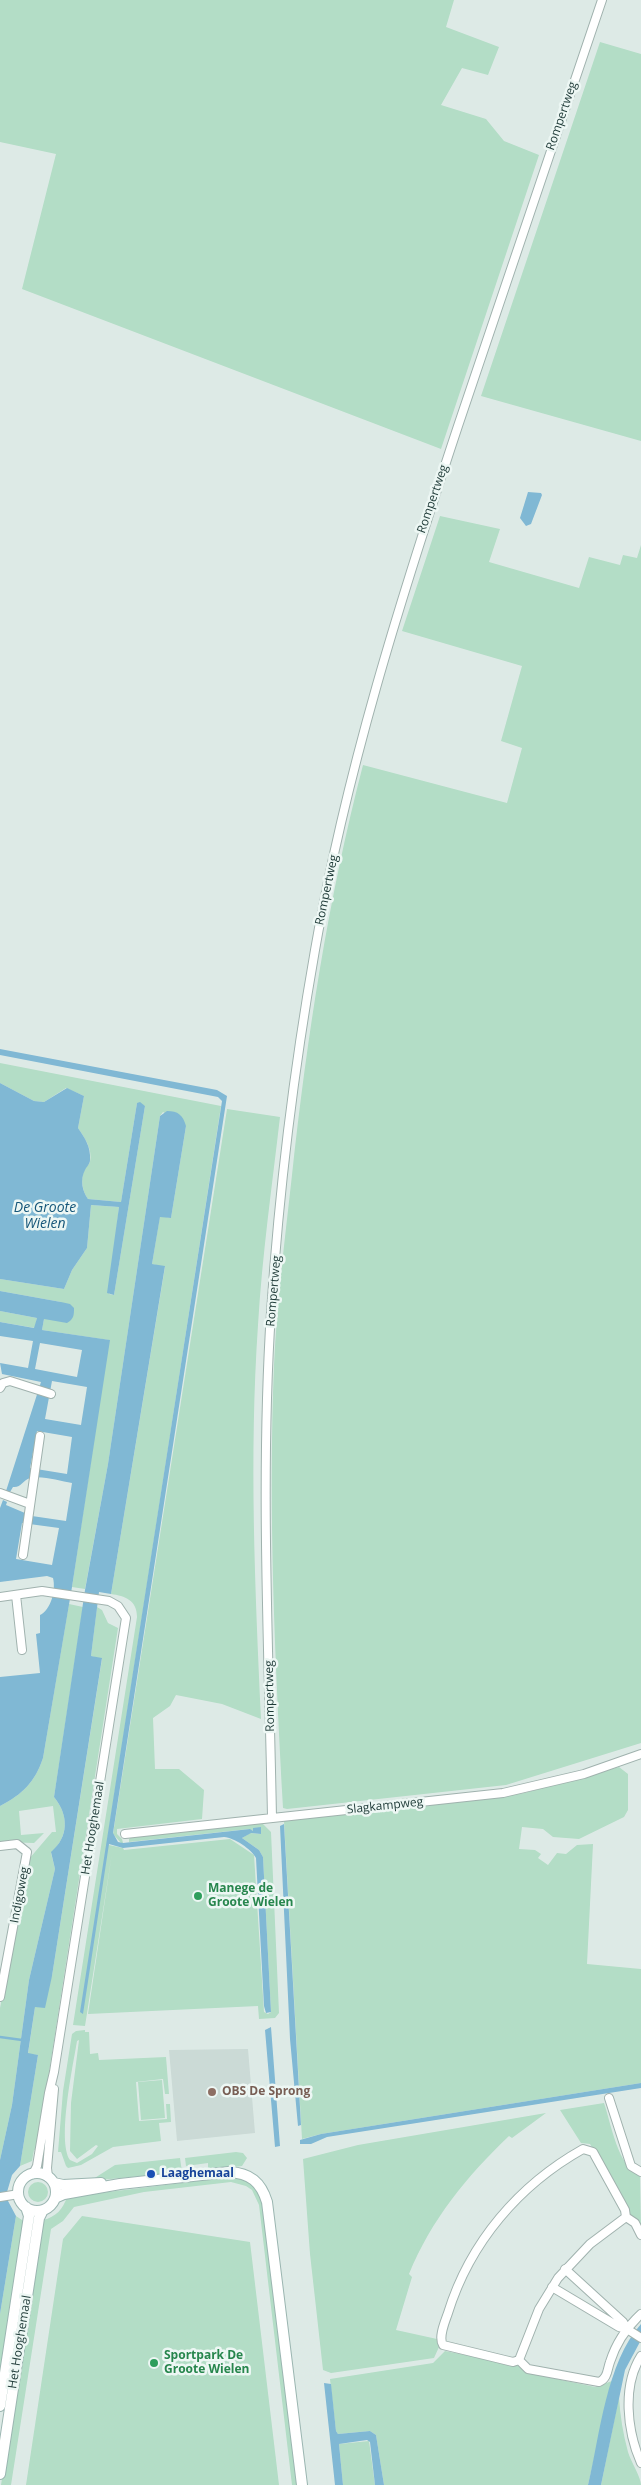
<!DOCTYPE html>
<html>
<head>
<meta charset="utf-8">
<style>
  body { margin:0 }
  canvas { display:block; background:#ddeae6 }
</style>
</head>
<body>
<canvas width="641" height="2485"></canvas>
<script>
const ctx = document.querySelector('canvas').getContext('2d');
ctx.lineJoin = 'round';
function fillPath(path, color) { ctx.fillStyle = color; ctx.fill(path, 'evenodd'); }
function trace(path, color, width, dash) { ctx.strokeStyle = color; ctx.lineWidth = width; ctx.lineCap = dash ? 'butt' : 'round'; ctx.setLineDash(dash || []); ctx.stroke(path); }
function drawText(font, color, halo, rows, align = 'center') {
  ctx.font = font + ' "Open Sans",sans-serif'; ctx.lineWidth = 5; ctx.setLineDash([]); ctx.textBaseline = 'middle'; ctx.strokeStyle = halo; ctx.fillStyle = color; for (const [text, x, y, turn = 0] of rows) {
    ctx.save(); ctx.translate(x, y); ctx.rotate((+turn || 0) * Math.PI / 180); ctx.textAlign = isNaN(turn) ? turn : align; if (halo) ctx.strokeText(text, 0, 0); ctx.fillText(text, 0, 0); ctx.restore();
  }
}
fillPath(new Path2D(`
  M248 2049 255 2133 177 2141 169 2050Z`), '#cbdad6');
fillPath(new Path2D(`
  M0 0H454L446 27 499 47 488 75 462 68 441 105 486 119 504 141 539 155 441 449 22 289 56 154 0 142Z
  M600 42 641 54V441L481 396Z
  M440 516 500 529 489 562 579 588 589 557 620 565 623 555 637 558 641 545V1743L506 1785 287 1809 283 1808C275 1661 268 1512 274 1365 277 1301 285 1238 292 1175 307 1037 328 899 363 765L507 803 522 748 501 741 522 666 402 631Z
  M0 1063 221 1106 107 1842 109 1845 123 1848 124 1850 230 1839 254 1855 264 2012 268 2014 271 2012 263 1857 259 1850 242 1838 250 1833 261 1834V1827L253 1831 249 1829 129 1842V1839L132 1836 262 1823 271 1832 279 2013 275 2018 259 2019 258 2006 88 2014 112 1853 85 2026 73 2025 137 1617C137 1600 125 1596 111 1594L165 1267 152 1264 160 1216 171 1218 186 1126 163 1112 160 1116 108 1464 85 1589 72 1587 109 1340 42 1330 44 1319 61 1302 0 1291V1279L64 1289 72 1270 87 1248 91 1205 119 1207 109 1294 114 1295 145 1106 137 1103 121 1202 88 1199C82 1191 80 1178 85 1168 87 1165 89 1165 90 1162 93 1149 84 1137 78 1128L84 1096 66 1088 44 1102 34 1101 0 1083Z
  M227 1109 280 1117C272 1186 262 1256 258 1325 249 1456 255 1588 261 1719L222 1704 176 1695 170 1706 153 1718 155 1769H179L204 1790 202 1819 117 1829V1834L122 1839 123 1843H121L113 1834Z
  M0 1311 37 1318 35 1328 0 1322Z
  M69 1604 83 1607 54 1797C69 1815 69 1836 51 1853L55 1869 29 1980 12 2105 0 2160V2008L29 1859 52 1832H56L53 1806 19 1811 21 1835 44 1833 34 1843 0 1842V1806C23 1794 35 1782 43 1758Z
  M97 1607 102 1610 108 1623 118 1628 37 2150H34L32 2161 20 2166 38 2055 28 2054 35 2007 52 1976 102 1659 91 1656Z
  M619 1767 628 1774V1810L624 1817 579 1839 553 1837 543 1829 522 1827 519 1849 535 1850 541 1854 538 1858 548 1865 557 1853 566 1854 577 1845 593 1844 587 1964 641 1969V2083L321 2134 302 2139 284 1821 524 1793Z
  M85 2030V2032H89L90 2054 98 2053 99 2060 166 2057 169 2094H165L163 2079 136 2082 139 2121 167 2119 166 2104H170L171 2122 159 2123 161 2141 113 2147 81 2165 68 2168 66 2166 61 2152H58L63 2091 72 2034 76 2031ZM79 2040 71 2103 70 2151 77 2159 96 2145 98 2146 92 2154 77 2163 70 2160C57 2140 73 2066 77 2041Z
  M162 2080 165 2118 141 2120 138 2082Z
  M604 2103C611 2123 618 2168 640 2175L641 2230 630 2215 629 2210 590 2144 581 2143 560 2110Z
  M546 2113 512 2138 509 2136C467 2176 431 2220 409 2274L412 2277 396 2330 437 2339 439 2347 434 2358 331 2373 323 2370 310 2254 303 2159 358 2145Z
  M236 2152 243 2153 247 2158 242 2166 208 2170V2163L186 2166 185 2158Z
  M180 2158 182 2172 90 2181 115 2165Z
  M231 2177C250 2180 256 2187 264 2203L297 2485H292L259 2205 252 2190 246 2186 231 2182 144 2192 74 2207 63 2221 51 2229 11 2485H1L43 2220C56 2217 63 2209 67 2197Z
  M28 2192a10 10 0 1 1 20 0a10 10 0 1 1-20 0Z
  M16 2216 25 2222 0 2387V2314Z
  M82 2216 250 2242 279 2485H26L63 2239Z
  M445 2351 517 2365 528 2373 595 2387 612 2381 588 2485H384L376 2435 370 2431 338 2434 336 2431 330 2379 433 2363Z
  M619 2397C620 2415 623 2434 628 2452 631 2462 641 2477 641 2485H601Z
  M369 2441 375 2485H343L339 2444Z`), '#b3ddc6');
fillPath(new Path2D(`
  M528 492 541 493 542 495 531 524 526 526 520 518Z
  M0 1049 217 1090 227 1096 113 1833 118 1842 123 1843 250 1829 253 1831V1828L261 1827V1834L251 1833 242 1838 259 1850 263 1857 271 2012 266 2013 264 2006 256 1858C251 1849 235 1838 224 1837L123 1848 109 1844 83 2014 80 2012 222 1101 218 1097 0 1055Z
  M0 1083 34 1101 44 1102 67 1088 84 1096 78 1128C85 1138 91 1147 90 1160 90 1164 87 1166 85 1170 80 1179 82 1191 88 1199L121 1202 137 1103 140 1102 145 1106 114 1295 107 1293 119 1207 91 1205 87 1248 72 1270 64 1289 0 1279Z
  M167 1111C178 1111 183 1115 186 1126L171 1218 160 1217 152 1264 165 1266 111 1594 99 1592 91 1656 102 1658 52 1976 45 2008 35 2007 28 2053 38 2055 20 2166 12 2175 7 2192 8 2201 16 2216 0 2314V2160L12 2105 29 1980 55 1869 51 1852C69 1837 69 1815 54 1797L85 1590 108 1464 160 1116Z
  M0 1291 61 1302 70 1304 74 1308C74 1315 74 1319 67 1323L44 1319 42 1330 110 1340 72 1587 43 1758C35 1782 23 1794 0 1806V1677L40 1673 36 1634 40 1633V1615C51 1610 56 1590 53 1578L47 1576 0 1582V1508L3 1500 7 1502 6 1505 32 1516 66 1521 72 1483C60 1481 42 1475 30 1478 23 1480 21 1488 13 1487L10 1492 6 1491 41 1382 2 1374 0 1363 28 1368 33 1341 0 1336V1322L34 1328 37 1318 0 1311ZM40 1343 82 1350 77 1377 35 1369ZM52 1381 87 1387 81 1425 45 1419ZM37 1431 72 1437 67 1474 30 1468ZM22 1523 59 1528 52 1565 16 1559Z
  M284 1824 301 2125 298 2126 290 2039 280 1826Z
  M271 2027 280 2146 275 2147 265 2030Z
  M641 2083V2088L327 2137 311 2144H300V2140L321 2134Z
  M641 2324V2340L625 2370 601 2485H588C600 2435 606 2363 641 2324Z
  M324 2383 331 2384 336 2431 338 2434 370 2431 376 2435 384 2485H375L370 2442 367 2440 339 2444 343 2485H335Z`), '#80b8d4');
trace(new Path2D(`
  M0 2037 22 2040`), '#80b8d4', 2.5);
const street = new Path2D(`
  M0 1388 3 1383 10 1381 51 1394
  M0 1493 30 1504
  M23 1555 40 1436
  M16 1595 22 1650
  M0 1597 42 1591 109 1601 118 1606 126 1618 54 2072 49 2093 37 2166 33 2174
  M272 1818C269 1650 260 1480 271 1312 279 1191 294 1069 315 950 346 771 401 598 458 426 505 284 553 142 602 0
  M125 1834 503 1793 584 1774 641 1754
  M0 1846 17 1844 27 1852 0 1997
  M609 2098 631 2166 641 2172
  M48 2177 47 2168 54 2089
  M0 2197 19 2194
  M626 2217 590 2244 558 2278 539 2309 519 2360 513 2362 443 2345C438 2337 445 2322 448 2313 470 2242 519 2185 583 2149L593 2152 625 2210 626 2217 635 2223 641 2235
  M565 2269 623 2322 627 2329 641 2338
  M552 2287 619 2327 627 2329
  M641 2356C622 2386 627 2431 641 2463
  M519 2360 528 2369 599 2382C608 2378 607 2370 610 2362 616 2343 627 2327 641 2314`);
const secondary = new Path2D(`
  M18 2192a19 19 0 1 1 38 0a19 19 0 1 1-38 0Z
  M54 2183 63 2185 101 2183
  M55 2198 64 2194 120 2184 229 2172C250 2173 261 2182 267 2202L302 2485
  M0 2406 29 2216 26 2207
  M0 2474 39 2218 43 2210`);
trace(street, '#a0b2ae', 10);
trace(secondary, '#9bb6b1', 12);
trace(street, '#fff', 8);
trace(secondary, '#fff', 10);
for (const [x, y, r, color] of [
  [198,1896,5,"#2e9e5b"],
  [212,2092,5,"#8d6e63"],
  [151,2174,5,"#1a4fb4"],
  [154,2363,5,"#2e9e5b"]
]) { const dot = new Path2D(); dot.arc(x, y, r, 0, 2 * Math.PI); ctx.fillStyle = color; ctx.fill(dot); trace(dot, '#edf7f4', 2); }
drawText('12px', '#1e3a37', '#edf7f4', [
  ["Rompertweg",562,116,-71],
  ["Rompertweg",433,499,-71],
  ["Rompertweg",327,890,-78],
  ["Rompertweg",274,1291,-85],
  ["Rompertweg",270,1696,-91],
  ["Slagkampweg",385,1806,-6],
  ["Het Hooghemaal",93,1828,-81],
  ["Indigoweg",20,1895,-79],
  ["Het Hooghemaal",20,2342,-81]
]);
drawText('bold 12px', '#27864d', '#edf7f4', [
  ["Manege de",208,1889],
  ["Groote Wielen",208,1903],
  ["Sportpark De",164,2356],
  ["Groote Wielen",164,2370]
], 'left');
drawText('bold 12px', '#785e54', '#edf7f4', [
  ["OBS De Sprong",222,2092]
], 'left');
drawText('bold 12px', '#164399', '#edf7f4', [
  ["Laaghemaal",161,2174]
], 'left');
drawText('italic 14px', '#155679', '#edf7f4', [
  ["De Groote",45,1208],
  ["Wielen",45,1224]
]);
</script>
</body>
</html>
